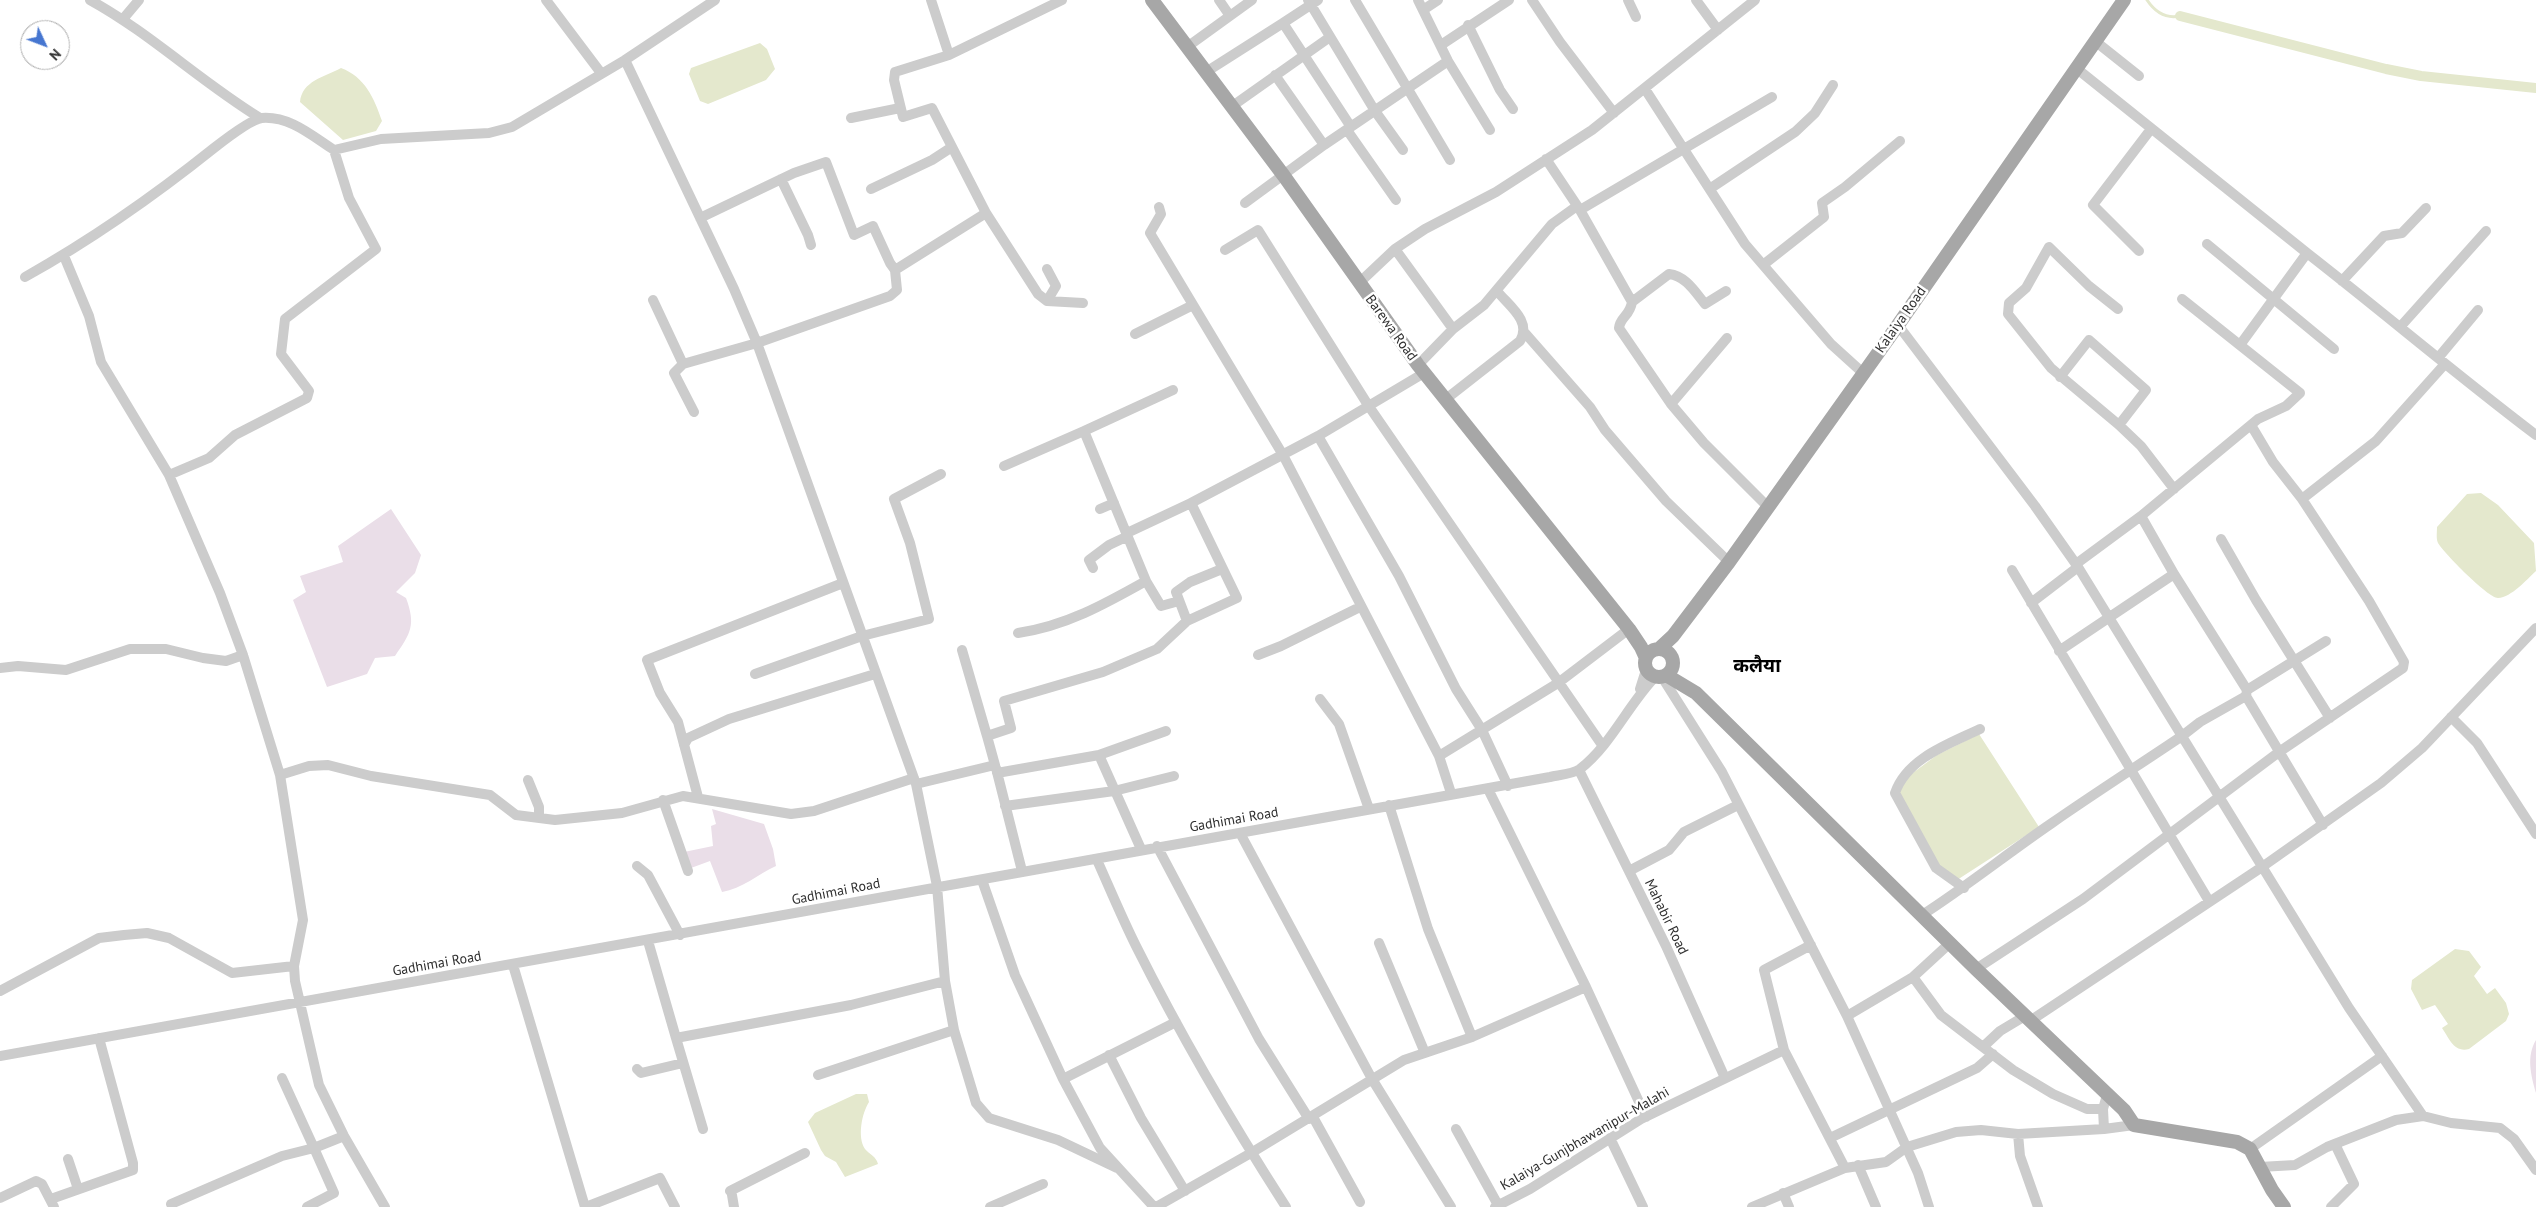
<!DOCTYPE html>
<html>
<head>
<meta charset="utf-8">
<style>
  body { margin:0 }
  #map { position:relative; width:2536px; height:1207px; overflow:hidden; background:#fff; font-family:"PT Sans",sans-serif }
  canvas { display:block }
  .north { position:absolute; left:20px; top:20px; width:50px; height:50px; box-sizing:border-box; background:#fff; border:1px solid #acacac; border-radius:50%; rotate:133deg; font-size:14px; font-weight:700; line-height:20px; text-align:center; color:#2f2f2f }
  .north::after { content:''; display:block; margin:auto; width:18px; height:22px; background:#4676d0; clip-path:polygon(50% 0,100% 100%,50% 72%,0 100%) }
</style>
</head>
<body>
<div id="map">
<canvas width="2536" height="1207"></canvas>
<div class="north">N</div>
</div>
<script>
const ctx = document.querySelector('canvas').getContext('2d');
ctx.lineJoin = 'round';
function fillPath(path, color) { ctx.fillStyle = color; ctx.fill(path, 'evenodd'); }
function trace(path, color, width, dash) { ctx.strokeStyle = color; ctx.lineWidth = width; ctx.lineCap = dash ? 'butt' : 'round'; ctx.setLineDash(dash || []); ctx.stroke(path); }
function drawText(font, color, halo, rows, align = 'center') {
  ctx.font = font + ' "PT Sans","Noto Sans Devanagari",sans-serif'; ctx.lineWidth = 5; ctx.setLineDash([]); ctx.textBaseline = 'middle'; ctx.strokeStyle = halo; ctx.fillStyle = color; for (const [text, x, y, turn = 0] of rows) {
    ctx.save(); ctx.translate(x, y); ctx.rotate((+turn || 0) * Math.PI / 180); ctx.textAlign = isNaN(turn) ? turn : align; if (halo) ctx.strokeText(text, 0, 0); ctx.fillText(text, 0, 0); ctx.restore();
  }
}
fillPath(new Path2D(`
  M391 509 421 555 415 573 396 592 406 598C416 625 411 633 395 656L375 658 367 674 327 687 293 600 306 592 300 576 343 562 338 546Z
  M712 809 764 824 773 849 776 866C758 874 742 889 722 892L710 861 691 868 684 852 713 846 711 826 716 824Z
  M2536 1040V1093C2531 1076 2526 1056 2536 1040Z`), '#eadee8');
fillPath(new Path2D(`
  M760 43 767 49 775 69 766 80 708 104 700 101 689 74 691 68Z
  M341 68C365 77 374 98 382 121L376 131 343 140 300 102C302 81 324 77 341 68Z
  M2481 493 2498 505 2534 543 2536 571C2526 580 2512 597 2498 598 2488 598 2444 553 2438 543 2436 539 2437 532 2437 527L2467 494Z
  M1979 734 2039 827 1957 880 1938 864 1898 792 1906 778 1937 755Z
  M2455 949 2469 951 2481 967 2474 976 2487 994 2495 988 2506 1003 2509 1014 2506 1021 2469 1049C2454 1053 2449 1038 2442 1028L2448 1024 2435 1005 2422 1010 2411 989 2412 980Z
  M856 1094H867L869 1102C862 1113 857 1137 865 1149 870 1155 876 1156 878 1164L845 1177 836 1162 825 1156 821 1150 808 1122 815 1113Z`), '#e4e8cd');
trace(new Path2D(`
  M2147 0C2155 12 2166 19 2180 16`), '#e4e8cd', 3);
trace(new Path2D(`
  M2180 16 2386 69 2421 76 2536 88`), '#e4e8cd', 10);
trace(new Path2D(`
  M90 0C150 33 201 82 260 118
  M546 0 601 73
  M715 0 625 60 734 289 757 343 916 784 937 886 945 981 954 1030 976 1103 989 1118 1058 1140 1117 1168
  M931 0 949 55
  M1219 0 1230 16
  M1308 0 1375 111 1403 150
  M1318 0 1283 23 1351 127
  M1355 0 1450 160
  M1418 0 1448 61 1490 130
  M1532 0 1560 42 1614 113
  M1628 0 1636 17
  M1696 0 1718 30
  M1423 10 1438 0
  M123 19 139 0
  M1468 25 1500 90 1513 109
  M2095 41 2139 76
  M1441 45 1509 0
  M1187 47 1252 0
  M2076 68 2307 253 2240 345
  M1206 72 1283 23
  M1275 75 1324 145
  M1645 89 1745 244 1831 344 1863 373
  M1231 107 1330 37
  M851 118 900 108
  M1347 130 1396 200
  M1546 159 1580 210 1632 302C1630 316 1620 317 1619 328L1671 404 1704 443 1768 507
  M781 179 808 235 811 245
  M1711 188 1795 132 1815 113 1833 85
  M871 189 932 160 952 147
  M1245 203 1324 145 1448 61
  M1159 207 1161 214 1150 233 1283 455 1439 756 1451 793
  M1580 210 1772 97
  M986 213 932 108 903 117 894 80 895 72 949 55 1062 0
  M700 218 794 173 826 162 854 235 873 226 890 263 895 270
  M2207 244 2334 349
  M1395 249 1453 329
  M1225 250 1258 230 1368 405 1602 745
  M2139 251 2093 205 2151 129
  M2307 253C2384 313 2458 376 2536 435
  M64 256 89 316 101 362 169 475 220 593 243 655 280 775 303 920 294 966 295 981 319 1085 344 1136 385 1207
  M1763 265 1824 217 1822 203 1845 187 1900 141
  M1047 269 1056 286 1047 301
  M25 277C91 240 154 196 214 148 223 141 252 119 262 118 290 116 312 136 334 150L381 139 489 133 512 127 625 60
  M2342 281 2384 236 2402 233 2426 208
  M1359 283 1395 249 1425 229 1496 192 1592 130 1755 0
  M653 300 683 364
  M1632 302 1669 274C1686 276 1695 292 1705 304L1726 291
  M2118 309 2089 286 2049 247 2026 288 2009 303 2008 314 2051 368 2119 425 2141 446 2174 489
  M1898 325 2035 506 2078 567 2349 1008 2423 1116
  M2401 326 2486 231
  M1525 333 1590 407 1605 430 1666 501 1729 562
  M1135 334 1193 305
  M2438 358 2478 310
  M1418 365 1453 329 1484 305 1552 224 1577 206
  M2060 377 2089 340 2146 390 2119 425
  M1446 399 1520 341C1532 321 1509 306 1497 291
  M1671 404 1727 338
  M694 412 674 373 683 364 757 343 890 296 897 290 895 270 986 213 1038 294 1047 301 1083 303
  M1084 431 1173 390
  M1318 436 1399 576 1456 689 1482 730 1508 786
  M1004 466 1084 431 1146 581
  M169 475 209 458 235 435 307 398 309 391 281 354 285 319 376 249 349 198 334 150
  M2302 499 2376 441 2444 365
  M1100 509 1114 503
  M1127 533 1191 503
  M2221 539 2256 600 2330 718
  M2076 564 2141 516 2258 419 2286 406 2300 393 2182 299
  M1093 568 1089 560 1109 545 1128 536
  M2012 570 2209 901
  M2174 574 2247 690
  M2031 603 2078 567
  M1187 621 1237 598 1191 503 1318 436 1424 373
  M1018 633C1066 626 1105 604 1146 581L1161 606 1179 601
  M962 650 987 736
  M2059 651 2174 574 2141 516
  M1258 655 1281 646 1360 607
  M0 668 18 666 66 670 130 649H166L203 658 226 661 243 655
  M755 674 862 636 929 619 910 543 894 499 941 474
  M1662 677 1722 772 1847 1016 1918 1173 1929 1207
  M1640 689 1646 670
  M2246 696 2323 825
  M1320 699 1339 724 1369 809
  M2451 717 2477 743 2536 834
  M684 745 688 738 729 719 875 674
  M1099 755 1166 731
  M1439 756 1558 683 1629 629
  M996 768 1022 871
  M1579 770 1666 946 1725 1078
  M997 773 1099 755 1141 849
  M280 775 309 766 328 765 371 776 490 795 516 815 555 820 622 813 683 796 791 814 814 811 914 778
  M528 780 539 807V818
  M916 784 995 765 987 736 1011 728 1004 701 1103 672 1157 649 1187 621 1176 592 1190 582 1222 569
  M1488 789 1586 987 1646 1117
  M698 797 678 722 660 693 647 660 843 583
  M663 800 688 871
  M1389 805 1428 929 1472 1037
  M1005 806 1114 791 1174 776
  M1240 833 1372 1079 1451 1207
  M1157 846 1259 1039 1309 1119
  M1097 860C1110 889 1122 918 1136 946 1181 1036 1232 1123 1286 1207
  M637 866 648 875 680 935
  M1629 871 1669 850 1684 832 1738 805
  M982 880 1015 975 1063 1079 1100 1148 1154 1207
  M1964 888 1936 868 1895 793C1907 758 1949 744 1980 729
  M1922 915C1967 886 2008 853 2052 823 2095 793 2139 765 2182 736L2200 722 2246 696 2247 690 2326 641
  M648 941 676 1038 851 1005 945 981
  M1379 943 1425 1053
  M1950 943 1913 977 1941 1015 2013 1070 2053 1094 2087 1109H2103
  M513 965 585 1207
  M1976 969 2083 899 2279 752 2403 668 2404 662 2369 601 2302 499 2273 462 2251 425
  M0 991 99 938 124 935 147 933 169 938 232 973 294 966
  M1847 1016 1913 977
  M2030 1021 2262 867 2381 783 2422 748 2536 628
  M676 1038 703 1129
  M1984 1046 2000 1031 2025 1016
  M1784 1050 1845 1168
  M1109 1055 1141 1118 1185 1191
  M0 1056 1550 777C1559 775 1573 774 1580 769 1611 745 1628 705 1655 677
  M637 1069 641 1073 683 1063
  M818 1075 954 1030
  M1063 1079 1176 1022
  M1313 1117 1360 1202
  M1456 1129 1498 1205
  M2104 1129 2103 1109 2107 1095
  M2018 1134 2020 1156 2038 1207
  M1610 1138 1643 1207
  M1830 1138 1977 1068 1993 1054
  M2250 1149 2382 1056
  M68 1159 78 1189
  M1858 1165 1876 1207
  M2260 1167 2295 1165 2327 1147 2396 1120 2423 1116 2451 1123 2500 1128 2514 1139 2536 1170
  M730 1191 805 1153
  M1783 1193 1789 1207
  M732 1195 734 1207
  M0 1198 36 1181 42 1184 54 1207
  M51 1199 133 1170V1163L99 1038
  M171 1204 282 1156 314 1148 282 1078
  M307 1207 334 1193 314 1148 344 1136
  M586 1207 660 1178 675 1207
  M990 1207 1043 1184
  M1156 1207 1251 1153 1404 1060 1472 1037 1586 987
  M1495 1207 1530 1189 1641 1119 1784 1050 1764 970 1811 945
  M1752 1207 1845 1168 1886 1162 1907 1147 1956 1132 1981 1130 2018 1134 2104 1129 2134 1125
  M2331 1207 2354 1184 2335 1144`), '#ccc', 10);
trace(new Path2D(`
  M1152 0 1284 176 1418 365 1629 629 1641 647 1646 658
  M1645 663a14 14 0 1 1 28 0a14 14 0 1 1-28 0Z
  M1659 649 1673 636 1729 562 1898 325 2124 0
  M1666 675 1696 693 1976 969 2124 1110 2134 1125 2237 1142 2250 1149 2272 1190 2284 1207`), '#a7a7a7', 14);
drawText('14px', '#2f2f2f', '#fff', [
  ["Kalaiya Road",1901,320,-55],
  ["Barewa Road",1391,328,54],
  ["Gadhimai Road",1234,820,-10],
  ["Gadhimai Road",836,892,-11],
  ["Mahabir Road",1666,917,64],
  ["Gadhimai Road",437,964,-10],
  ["Kalaiya-Gunjbhawanipur-Malahi",1585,1139,-30]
]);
drawText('bold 19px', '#000', '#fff', [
  ["कलैया",1757,667]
]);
</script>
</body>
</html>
